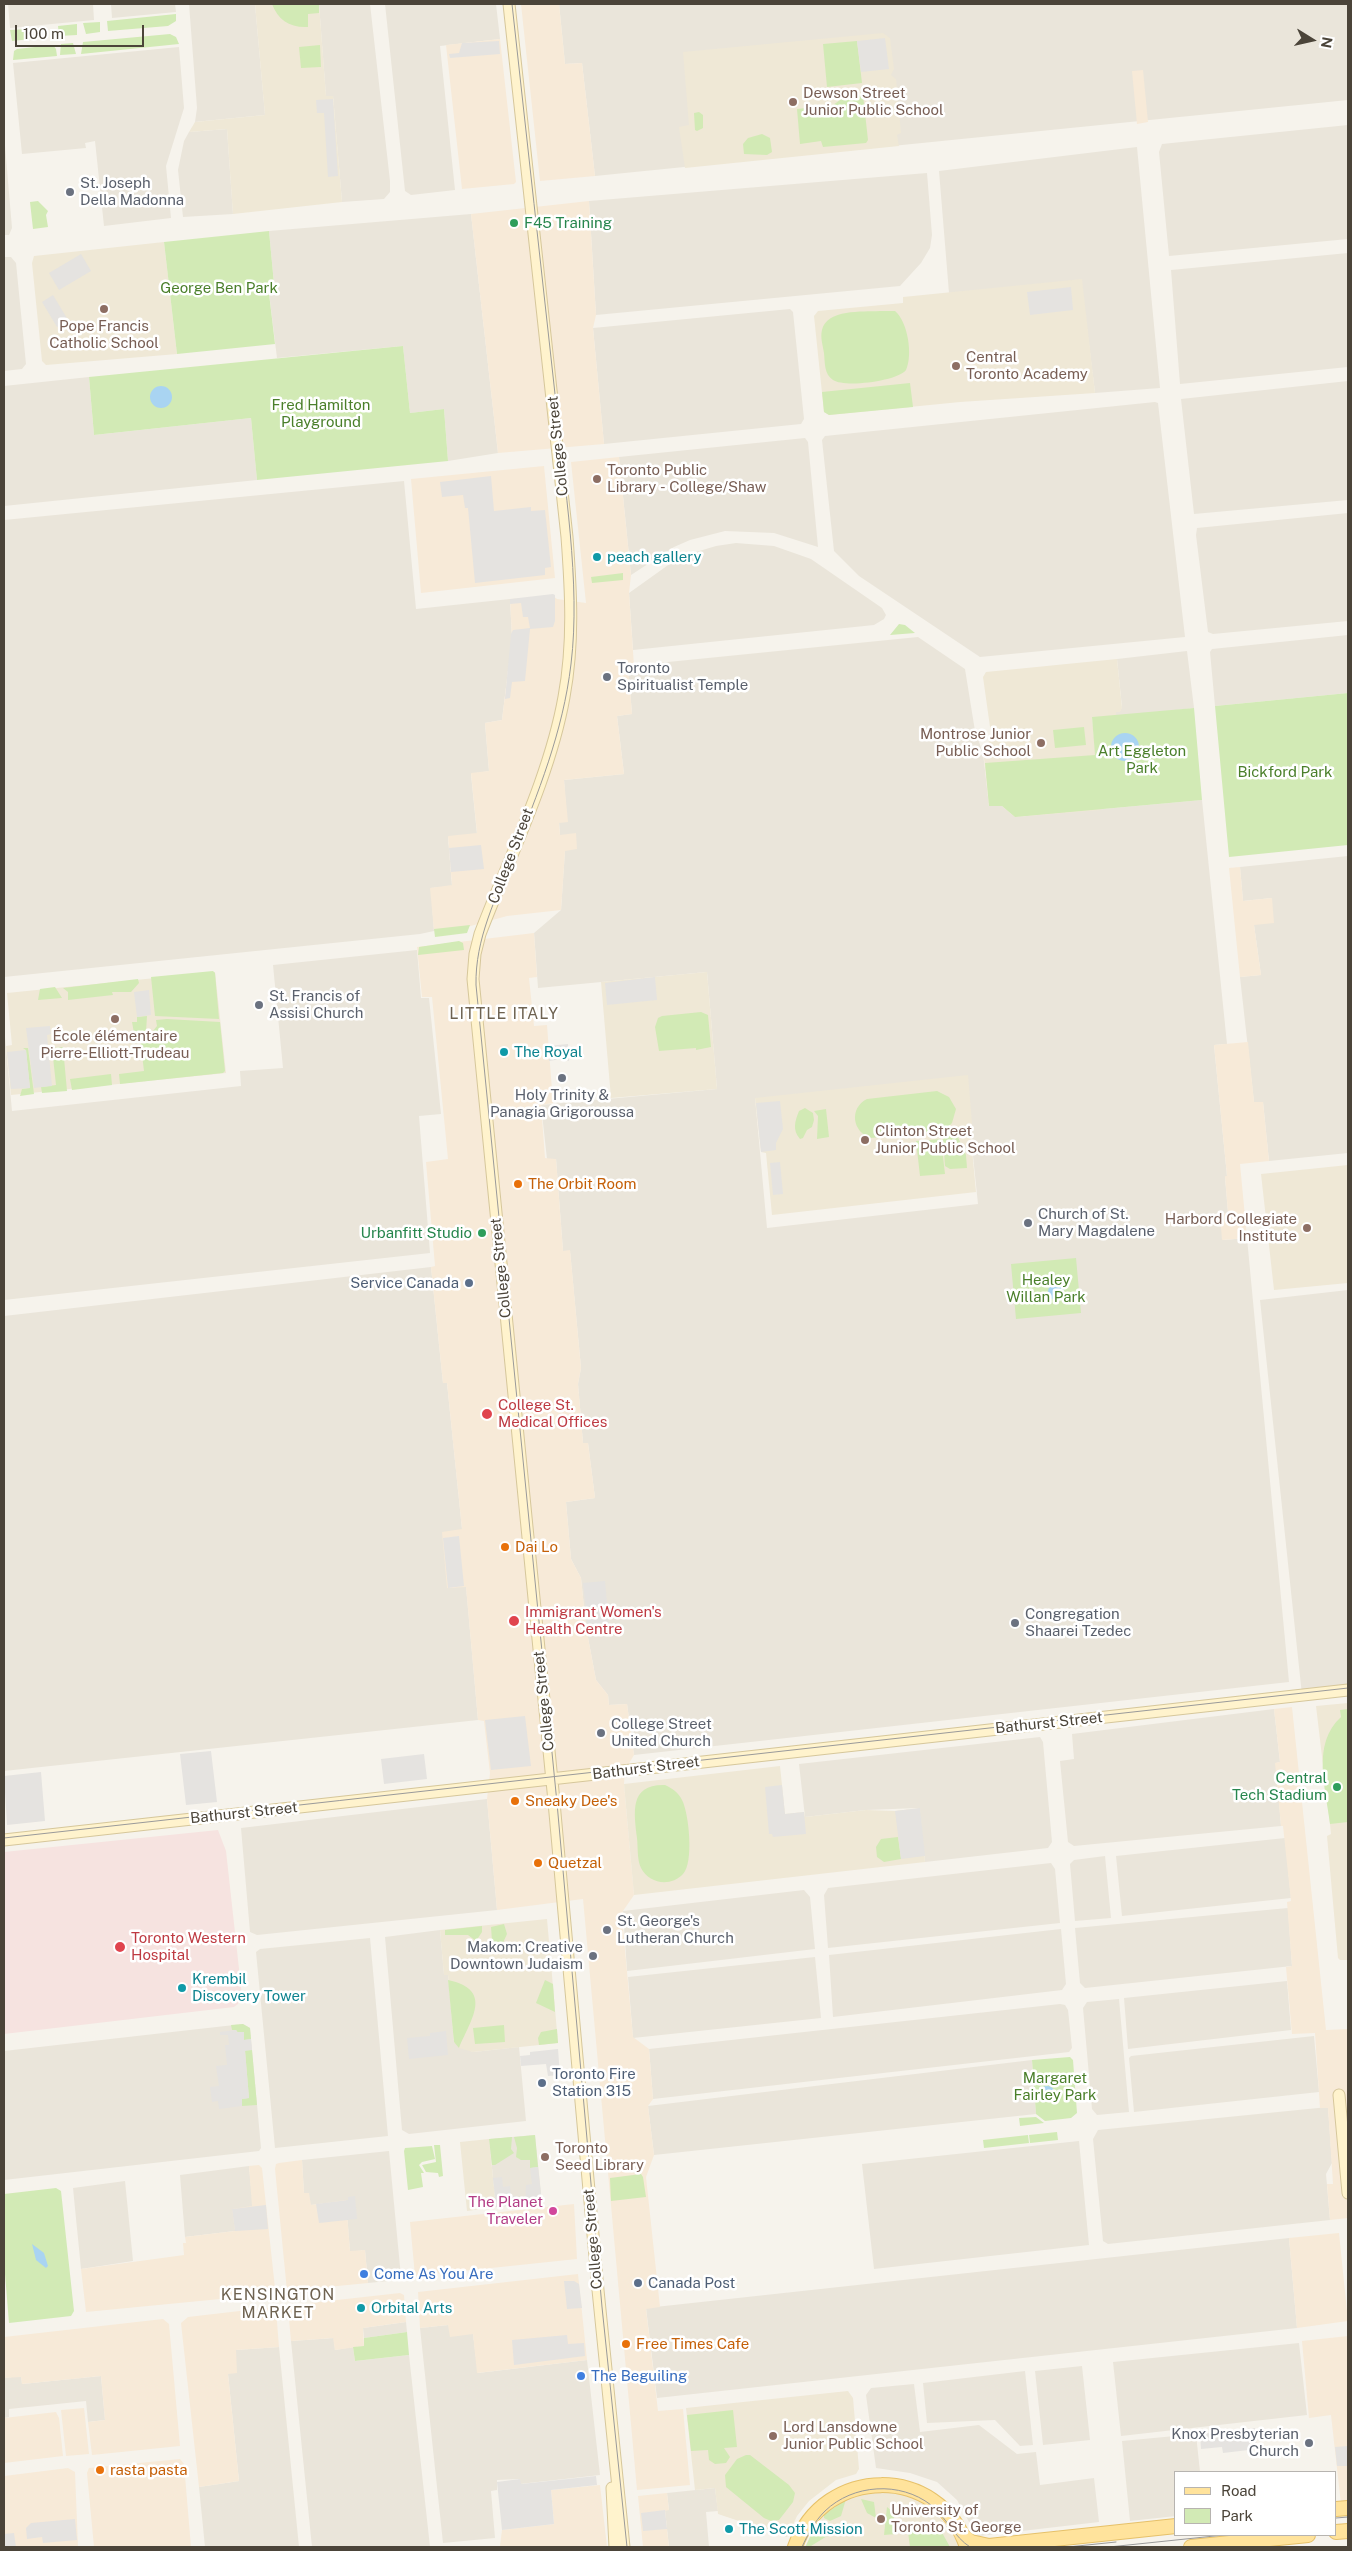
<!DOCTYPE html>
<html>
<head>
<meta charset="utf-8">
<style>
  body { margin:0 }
  #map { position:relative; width:1352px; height:2551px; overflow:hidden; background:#f6f3ec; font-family:"Public Sans",sans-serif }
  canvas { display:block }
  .frame { position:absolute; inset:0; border:5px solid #4b4439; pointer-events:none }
  .legend { position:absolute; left:1174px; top:2471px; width:162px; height:65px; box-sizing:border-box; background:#fff; border:1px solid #b7b4b0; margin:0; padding:6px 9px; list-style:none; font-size:15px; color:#4b4439 }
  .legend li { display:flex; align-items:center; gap:10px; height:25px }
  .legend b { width:25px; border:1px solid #b7b4b0 }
  .north { position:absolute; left:1287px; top:15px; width:50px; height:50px; -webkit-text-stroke:4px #fff; paint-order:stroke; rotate:100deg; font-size:14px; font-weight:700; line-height:20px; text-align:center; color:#4b4439 }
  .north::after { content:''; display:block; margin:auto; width:18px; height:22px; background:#4b4439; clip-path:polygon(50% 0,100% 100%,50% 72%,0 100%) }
  .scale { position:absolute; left:15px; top:25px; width:129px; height:22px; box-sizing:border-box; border:2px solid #4b4439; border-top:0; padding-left:6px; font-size:15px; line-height:18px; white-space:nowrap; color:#4b4439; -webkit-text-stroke:4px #fff; paint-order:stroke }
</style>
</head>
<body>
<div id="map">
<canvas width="1352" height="2551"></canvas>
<div class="frame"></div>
<ul class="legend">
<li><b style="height:6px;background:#ffe39c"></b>Road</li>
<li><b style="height:14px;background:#d2eab5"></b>Park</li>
</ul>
<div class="north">N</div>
<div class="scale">100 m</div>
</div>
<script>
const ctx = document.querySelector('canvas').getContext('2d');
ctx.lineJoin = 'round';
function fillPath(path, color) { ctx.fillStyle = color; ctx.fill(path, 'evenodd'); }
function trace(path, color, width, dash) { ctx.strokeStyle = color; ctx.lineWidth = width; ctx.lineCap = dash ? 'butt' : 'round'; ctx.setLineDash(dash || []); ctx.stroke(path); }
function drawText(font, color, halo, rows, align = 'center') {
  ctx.font = font + ' "Public Sans",sans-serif'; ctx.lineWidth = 5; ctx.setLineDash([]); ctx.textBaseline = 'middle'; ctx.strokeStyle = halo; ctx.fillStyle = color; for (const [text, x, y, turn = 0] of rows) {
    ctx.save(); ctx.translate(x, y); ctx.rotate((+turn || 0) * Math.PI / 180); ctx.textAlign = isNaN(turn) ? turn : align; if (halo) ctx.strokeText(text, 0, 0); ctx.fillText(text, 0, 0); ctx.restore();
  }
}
fillPath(new Path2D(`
  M8 4H93L94 20 10 28Z
  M111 4H175L176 12 112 18Z
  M189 4H255L265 115 195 122 197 108Z
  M319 4H370L390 181V192L384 199 342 202 333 96 326 97Z
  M385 4H496L500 39 440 46 455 190 411 195 405 191Z
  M559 4H1348V100L595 176 582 63 565 64Z
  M179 47 184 108 166 166 171 218 104 226 95 141 85 143 86 148 22 154 13 63Z
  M1348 125V239L1169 256 1159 152 1162 144Z
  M227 129 233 214 183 217 178 170 184 141 189 132Z
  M4 134 12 228 9 235H4Z
  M1137 147 1160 388 1095 393 1081 280 949 293 939 171Z
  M927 173 932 235 930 248 921 263 900 286 596 315 589 201Z
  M471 214 498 453 448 461 444 409 410 413 403 346 277 358 268 285 274 284 269 231Z
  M1348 253V367L1180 384 1171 270Z
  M4 257H11L16 263 26 364 22 369 4 371Z
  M790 309 793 312 804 419 801 424 604 444 593 328Z
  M89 377 94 435 251 418 257 480 4 506V386Z
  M1348 381V500L1194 514 1181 399Z
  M1155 402 1158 403 1185 637 980 657 859 576 834 551 822 440 825 436Z
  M805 438 808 442 818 547 774 533 725 531 690 540 674 547 631 575 619 457Z
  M404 481 416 609 510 599 512 638 502 720 485 723 489 771 471 774 477 834 448 837 452 886 431 888 434 931 420 934 4 977V520Z
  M1348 513V621L1213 634 1208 632 1196 535 1197 528Z
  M736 543 774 546 811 559 882 608 886 615 884 619 874 625 633 650 629 593 671 563 686 555 716 546Z
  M1348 635V693L1215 706 1210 652 1212 649Z
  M918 637 965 669 975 731 983 753 989 806H1002L1015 817 1202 800 1227 1044 1214 1045 1227 1176 1225 1177 1228 1213 1220 1214 1223 1240 1247 1238 1289 1682 634 1755 627 1704 609 1705 608 1695 596 1680 586 1627 581 1578 571 1559 566 1502 595 1498 588 1443H583L578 1384 581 1368 570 1251H563L556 1159H547L541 1105 717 1089 707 972 538 988 534 933 561 910 565 850 560 835 559 822H567L564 780 624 774 617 716 632 714 628 666ZM755 1098 972 1122 970 1127 978 1204 767 1228Z
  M1187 651 1194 708 1116 717V712L1120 711 1122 707 1117 659Z
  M1348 856V1153L1269 1161 1263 1102H1254L1240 977 1261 975 1254 925 1272 898 1243 901 1240 867Z
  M417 950 421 998H429L441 1114 419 1116 430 1253 4 1300V1026L12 1111 241 1086 240 1071 283 1068 273 965Z
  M431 1267 443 1383H447L462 1529 448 1588 466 1586 478 1720 4 1771V1316Z
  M1348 1290V1690L1302 1695 1260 1300Z
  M1274 1709 1280 1762 1276 1763 1281 1826 1074 1846 1068 1842 1060 1761 1074 1759 1072 1734Z
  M1040 1737 1043 1742 1052 1842 1048 1848 925 1862 919 1808 866 1810 805 1817 799 1764Z
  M487 1799 497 1910 257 1935 250 1932 241 1828Z
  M1285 1838 1291 1898 1122 1916 1116 1856Z
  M1105 1856 1111 1918 1075 1921 1070 1864 1074 1860Z
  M1051 1863 1055 1869 1060 1923 828 1948 824 1895 828 1888Z
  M804 1890 810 1897 815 1949 627 1971 623 1911Z
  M1288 1908 1292 1966 1085 1988 1080 1983 1075 1928Z
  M1061 1929 1066 1984 1062 1990 833 2017 829 1955Z
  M440 1930 444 1974 448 1975 454 2042 473 2052 519 2047 526 2121 409 2134 402 2130 385 1937Z
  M370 1938 388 2136 275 2148 256 1952 260 1949Z
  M815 1957 821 2018 633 2038 628 1977Z
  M1287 1981 1291 2030 1128 2049 1124 1998Z
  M1119 1999 1129 2112 1097 2115 1092 2109 1083 2008 1087 2002Z
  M1060 2004 1065 2005 1068 2010 1072 2048 1069 2052 653 2099 649 2049Z
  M243 2024 250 2028 261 2148 259 2151 4 2180V2051Z
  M1314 2036 1319 2092 1134 2112 1129 2058 1131 2056Z
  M1032 2060 1036 2114 654 2155 648 2106Z
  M1328 2107 1332 2163 1326 2174 1330 2220 1108 2244 1103 2241 1093 2139 1098 2130Z
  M535 2135 542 2203 496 2207 489 2139Z
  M1079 2141 1089 2245 874 2269 862 2164Z
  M389 2151 401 2277 399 2280 368 2283 365 2250 350 2252 346 2201 311 2205 304 2194 302 2160Z
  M249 2166 253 2206 235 2231 185 2237 180 2175Z
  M125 2181 133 2261 81 2269 73 2188Z
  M1289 2238 1297 2328 657 2398 646 2308Z
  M406 2322 407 2332 364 2338 363 2328Z
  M448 2325 473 2334 478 2373 587 2360 600 2475 520 2484V2479L497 2480V2490L491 2491 495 2538 443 2543 420 2328Z
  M334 2338 335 2350 353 2347 355 2361 409 2355 430 2547H312L291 2341Z
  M1299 2343 1307 2415 1121 2436 1113 2362Z
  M279 2347 299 2547H205L199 2487 239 2481 228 2374 236 2350Z
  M1082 2366 1090 2440 1043 2445 1035 2371Z
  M1025 2371 1033 2445 1020 2446 995 2420 927 2423 923 2383Z
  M21 2376 22 2384 101 2376 105 2420 88 2422 86 2401 9 2409V2417L4 2418V2378Z
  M914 2384 920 2432 979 2425 1017 2454 1036 2452 1040 2485 1094 2478 1099 2522 979 2536 974 2531 957 2500 937 2482 910 2473 876 2468 866 2395 871 2388Z
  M1196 2434 1200 2472H1176V2516L1130 2521 1122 2441Z
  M715 2488 718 2511 706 2512 709 2547H669L665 2510H669L667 2493Z`), '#eae5da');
fillPath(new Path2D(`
  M521 4H559L565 64 582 63 595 176 540 181Z
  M500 39 516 182 514 184 462 189 446 45Z
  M1143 70 1148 122 1137 124 1132 71Z
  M589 201 596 315 593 328 604 444 498 453 471 214Z
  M619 457 631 575 629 593 634 666H628L632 714 617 716 624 774 564 780 568 822 559 823 560 835 576 833 577 849 565 851 561 910 507 916 467 927 434 931 430 888 452 885 448 836 477 833 471 773 489 771 485 723 502 720 512 638 510 599 553 596 557 599 586 603 571 462Z
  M544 466 555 578 421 593 411 479Z
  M1240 867 1243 901 1272 898 1274 923 1254 925 1261 975 1240 977 1229 868Z
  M534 933 537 977 529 978 534 1026 547 1025 553 1103 541 1105 545 1158 556 1159 563 1251 570 1250 581 1368 578 1384 583 1443H588L595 1498 566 1502 571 1559 581 1578 586 1627 596 1680 608 1695 609 1705 627 1704 634 1755 625 1770 624 1784 634 1895 623 1911 622 1917 633 2037 649 2049 653 2099 648 2106 654 2155 646 2177 660 2307 646 2309 658 2411 683 2409 690 2485 637 2490 583 1899 497 1910 487 1799 490 1773 484 1721 478 1720 466 1587 447 1588 442 1532 462 1529 447 1383H443L431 1267 435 1266 426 1162 448 1159 432 997H422L417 947Z
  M1248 1042 1254 1102H1263L1269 1161 1240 1164 1247 1238 1222 1240 1220 1214 1228 1213 1225 1176H1227L1214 1045Z
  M1292 1707 1326 2030 1348 2029V2218L1330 2220 1327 2184H1333L1328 2108H1320L1315 2033 1292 2034 1286 1967 1292 1966 1287 1902 1291 1901 1283 1826H1281L1275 1763 1280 1762 1274 1709Z
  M302 2160 304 2193H309L311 2205 346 2200 350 2251 365 2250 368 2283 287 2291 275 2169 276 2164 279 2163Z
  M259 2165 262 2168 275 2288 272 2294 86 2312 81 2269 184 2255 183 2243H186L185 2237 235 2231 232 2209 252 2206 249 2166Z
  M574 2204 577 2259 415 2276 410 2222Z
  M1339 2233 1348 2321 1297 2328 1289 2238Z
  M578 2274 587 2360 477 2373 473 2334 450 2337 448 2325 420 2328 418 2292Z
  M400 2293 404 2295 406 2322 363 2328 364 2346 335 2350 333 2338 291 2341 288 2308 292 2305Z
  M274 2307 276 2309 279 2347 236 2350 237 2373 228 2374 239 2481 199 2487 181 2323 188 2317Z
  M163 2319 169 2324 180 2446 92 2455 88 2422 105 2420 101 2376 22 2384 21 2377 4 2378V2337Z
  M1348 2336V2503L1341 2504 1331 2415 1309 2418 1302 2341Z
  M84 2408 89 2454 66 2456 61 2410Z
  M56 2412 59 2418 63 2456 4 2463V2418Z
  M180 2459 184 2464 191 2547H94L87 2473 89 2468Z
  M68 2468 75 2472 78 2547H4V2476Z
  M600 2485 607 2547H490L500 2546 502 2530 554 2524 551 2490Z
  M667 2493 669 2510 665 2511 669 2547H643L638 2496Z`), '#f7ead8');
fillPath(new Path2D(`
  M255 4H319L326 96H333L342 202 233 214 227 129 189 132 195 122 265 115Z
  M883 33 890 38 894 69 891 75 896 79 901 133 897 135 899 146 685 168 679 127 689 125 683 52Z
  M164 242 177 354 46 365 42 361 32 263 34 256Z
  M1082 279 1095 393 960 402 829 415 824 412 814 316 818 311 903 303V297Z
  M1117 659 1122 708 1120 712H1116V717H1092L1101 810 1015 817 1002 806H989L984 758 991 734 983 677 986 672Z
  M215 972 226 1073 11 1095 6 1046 12 1045 7 993Z
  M707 972 717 1089 611 1098 601 982Z
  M968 1075 972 1123 970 1128 976 1192 772 1215 766 1153 761 1152 755 1098Z
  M1348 1165V1283L1274 1290 1261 1174Z
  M1348 1703V1960H1340L1338 1958 1327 1836 1331 1834 1330 1824 1316 1706Z
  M780 1766 785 1814 804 1812 805 1817 866 1810 895 1811 920 1808 925 1862 634 1895 624 1784Z
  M547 1919 558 2043 473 2052 459 2048 454 2042 448 1975H444L440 1930Z
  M489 2139 496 2207 467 2211 460 2142Z
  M848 2391 853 2398 859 2469 856 2474 836 2480 809 2501 797 2516 787 2537 718 2514 715 2488 695 2490 686 2408Z
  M881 2491 910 2496 927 2506 944 2522 961 2547H805L814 2528 828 2511 853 2496Z`), '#efe8d6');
fillPath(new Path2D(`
  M218 1830 226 1851 242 1996 238 2004 234 2007 4 2034V1852Z`), '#f6e3e0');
fillPath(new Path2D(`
  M272 4H319V13L308 14V27C290 28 278 20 272 4Z
  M176 14V21L168 26 108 31 107 21Z
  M100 22V32L86 34 83 23Z
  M77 24V35L59 36 58 26Z
  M30 29 31 39 12 41 10 30Z
  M170 34 176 37 179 44 81 54 83 42Z
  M857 41 862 83 827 87 823 44Z
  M73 43 76 54 60 55 61 44Z
  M53 45 56 49 57 56 13 60 14 51 17 49Z
  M320 45 321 67 301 68 299 47Z
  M863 95 868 140 866 143 823 147 821 141 800 144 797 109 833 105 843 98Z
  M699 112 703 115V128L697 131 695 130 694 113Z
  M762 134 770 138 772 152 767 155 744 154 743 144 748 138Z
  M38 201 48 211 46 215 48 227 33 229 30 202Z
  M269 231 274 284 268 285 275 344 177 354 164 242Z
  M880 311H895C908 322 913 355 906 370 898 381 845 388 833 380 824 374 825 363 824 353 823 346 820 337 822 330 827 309 862 312 880 311Z
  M403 346 410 413 444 409 448 461 257 480 251 418 94 435 89 377Z
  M910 383 913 407 829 415 824 412 822 392Z
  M623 573V580L592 583 591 577Z
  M899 624 905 625 915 633 890 635Z
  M1348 693V845L1229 857 1215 706Z
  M1194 708 1202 800 1015 817 1002 806H989L985 763 1095 755 1092 717Z
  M1084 727 1086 745 1055 748 1053 730Z
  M470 925 467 933 435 937 434 929Z
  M459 941 463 943 464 950 418 955 419 947Z
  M213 971 215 973 219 1019 155 1016 151 977Z
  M138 979 139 983 131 992H112L113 995 68 1000V992L63 988Z
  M55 987 62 998 38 1000 40 989Z
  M701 1012 708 1015 711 1047 696 1050V1048L659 1051 655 1027 658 1018 662 1016Z
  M147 1016 146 1032 134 1033 132 1022H137V1017Z
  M167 1019 220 1022 225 1071 223 1073 120 1084 119 1074 144 1071 140 1037 149 1036 157 1026 156 1020Z
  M63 1047 67 1091 42 1093 41 1087 56 1085 52 1048Z
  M23 1048H28L34 1094 20 1096 22 1089 30 1088 26 1050Z
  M111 1074 112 1085 72 1090 70 1079Z
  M937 1091 949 1097 956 1109 952 1123 945 1130 871 1138C852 1132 849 1108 867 1099Z
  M805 1108 813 1113 814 1120 812 1127 807 1130 803 1138 800 1139C792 1130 795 1121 799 1111Z
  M826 1109 829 1137 817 1139 818 1116 814 1111Z
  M956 1133 966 1155 967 1168 950 1169 945 1166 943 1139 945 1135Z
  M941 1139 945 1174 920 1176 916 1141Z
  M1076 1258 1081 1313 1016 1319 1011 1264Z
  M1348 1709V1822L1330 1824C1326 1789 1311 1744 1341 1717L1340 1710Z
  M665 1785C672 1788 679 1793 682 1800 689 1813 694 1863 683 1874 671 1887 649 1884 641 1868 637 1860 638 1847 637 1838 634 1812 629 1784 665 1785Z
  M898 1837 901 1859 884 1862 877 1857 876 1847 881 1839Z
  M504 1924 507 1934 501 1947 492 1941 491 1927Z
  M482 1926V1932L476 1941 468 1935H445V1930Z
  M448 1980C494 1990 471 2019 459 2048L454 2042Z
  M545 1980 553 1984 555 2012 536 2003Z
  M243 2024 250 2028 251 2039 244 2040 236 2030H232L231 2025Z
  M504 2025 505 2042 475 2044 473 2028Z
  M557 2029 558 2043 539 2045 538 2038 541 2032Z
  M245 2050H252L257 2105 242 2106V2099L249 2098Z
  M1070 2057 1073 2060 1077 2113 1071 2118 1045 2121 1036 2114 1032 2060Z
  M1036 2117 1044 2123 1020 2126 1019 2118Z
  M1057 2132 1058 2140 1030 2143 1029 2135Z
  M535 2135 538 2167 530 2168V2160H521L516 2157 517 2148 514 2137Z
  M1028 2135 1029 2143 984 2148 983 2140Z
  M512 2137 511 2149 514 2153 495 2165H492L489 2139Z
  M434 2145H440L443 2176 439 2177 438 2173 426 2172 422 2165 436 2162Z
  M432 2146 435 2159 422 2162 419 2165 424 2173H421L423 2187 408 2190 404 2151 405 2148Z
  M641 2174 643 2177 646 2197 611 2201 610 2178Z
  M56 2188 61 2191 74 2311 71 2316 9 2323 4 2262V2194Z
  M407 2332 409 2355 355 2361 353 2347 364 2346V2338Z
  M733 2410 737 2447 724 2448 730 2457 726 2463 715 2464 709 2460 708 2450 691 2451 687 2415Z
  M746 2455H750L789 2485 795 2493 793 2502 779 2520 771 2521 764 2518 726 2487 725 2475 737 2459Z
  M846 2499 841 2516 830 2521 824 2518V2515Z
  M861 2499 874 2502 876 2518 867 2513Z
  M887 2507 893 2512 896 2534 884 2535Z
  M935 2520 950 2547H910L908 2532 928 2529Z
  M820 2527 832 2533 811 2546H806L814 2528Z`), '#d2eab5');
fillPath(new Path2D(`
  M885 38 889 69 861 72 857 41Z
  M499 41 500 54 450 58 449 54 459 53 462 43Z
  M333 99 338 176 328 177 324 113H317L316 100Z
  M81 254 91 271 59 290 49 273Z
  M1071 287 1073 310 1030 315 1027 292Z
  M53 295 68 320 57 327 42 302Z
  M491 476 494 511 531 507V511L545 510 551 567 545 568V575L475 583 468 508H465L463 495 442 497 440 482Z
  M553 594 555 595V621L553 627 530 629 525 681 512 682 510 698 505 699 511 634 513 630 530 628 528 617H523L521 603 510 604V599Z
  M481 845 484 869 451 872 449 848Z
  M655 977 657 1000 607 1005 605 983Z
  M149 990 151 1015 137 1017 134 992Z
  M50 1026 51 1034 47 1035 52 1086 34 1088 26 1028Z
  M568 1044 569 1061 561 1059 549 1061 548 1046Z
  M26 1050 30 1088 11 1089 7 1052Z
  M780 1101 783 1129 776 1143V1150L761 1152 756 1103Z
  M780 1162 783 1194 773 1195 770 1163Z
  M459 1536 464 1586 448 1588 443 1538Z
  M605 1581 609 1626 588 1628 583 1583Z
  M525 1716 531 1766 491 1770 485 1720Z
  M211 1751 217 1802 186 1805 180 1754Z
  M424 1754 427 1779 384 1784 381 1759Z
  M41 1772 45 1821 7 1825 4 1776Z
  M782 1785 785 1814 804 1812 806 1834 773 1837 772 1834H769L765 1787Z
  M920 1808 925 1856 901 1859 895 1811Z
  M236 2030 237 2032H244V2040L251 2039 252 2050 245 2051 249 2098 242 2099V2106L219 2109 218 2101 212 2102 210 2087 219 2086 216 2066 227 2065 225 2045H229L228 2035H220V2032Z
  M446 2031 448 2055 409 2059 407 2038 430 2036V2033Z
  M558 2049 560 2075 548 2076 546 2064 521 2066 520 2056 530 2055V2052Z
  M538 2167 542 2203 525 2205 526 2185 532 2184 530 2168Z
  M502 2177 503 2187 510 2186 511 2196H517L518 2205 496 2207 493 2178Z
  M355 2196 357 2219 319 2223 316 2204 348 2200V2197Z
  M266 2205 268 2229 235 2231 232 2209Z
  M564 2281H574L579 2284 582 2308 567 2309Z
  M567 2335 568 2344 584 2343 585 2356 514 2365 512 2340Z
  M1255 2428 1257 2449 1223 2453 1222 2447 1201 2449 1200 2434Z
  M1348 2446V2466H1337L1335 2447Z
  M596 2476 597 2485 551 2490 554 2524 502 2530 497 2482 520 2479 521 2484Z
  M665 2510 667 2529 643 2531 641 2513Z
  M75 2519 77 2540 43 2543 42 2537 27 2539 26 2528 31 2523Z
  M14 2533 16 2547H4V2534Z`), '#e5e3e0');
fillPath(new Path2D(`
  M150 397a11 11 0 1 1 22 0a11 11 0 1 1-22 0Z
  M1111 747a14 14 0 1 1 28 0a14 14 0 1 1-28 0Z
  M1048 1292a8 8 0 1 1 16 0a8 8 0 1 1-16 0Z
  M1039 2094a8 8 0 1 1 16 0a8 8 0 1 1-16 0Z
  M32 2244 44 2253 48 2266 46 2268 36 2260Z`), '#a9d4f2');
const secondary = new Path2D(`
  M509 4 567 537C571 591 574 643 564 697 550 776 509 858 480 934L475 954 473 979 553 1791 598 2290 624 2547
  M4 1840 1348 1690
  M1339 2095 1348 2193
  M612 2488 615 2547`);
const primary = new Path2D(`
  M1336 2509 1348 2508
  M1336 2532 1348 2531
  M962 2535 971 2542 989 2546 1176 2526
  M795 2547C824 2465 939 2464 967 2547
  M1191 2547 1308 2535`);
trace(secondary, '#d6c79b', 13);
trace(primary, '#e6c16a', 16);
trace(secondary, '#fff3cd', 11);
trace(primary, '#ffe39c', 14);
trace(new Path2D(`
  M512 4C527 137 541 270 556 403 564 485 581 583 571 664 563 732 538 793 513 856 496 898 475 939 476 985L557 1803 602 2307 627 2547
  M4 1838 1348 1688
  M1336 2518 1348 2517
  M802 2547C808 2534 814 2522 825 2511 853 2484 900 2481 931 2505 946 2517 954 2537 970 2547
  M1068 2547 1116 2542
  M1109 2547 1224 2535`), '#9a9a9a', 1);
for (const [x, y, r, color] of [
  [793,102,5,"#8d6e63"],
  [70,192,5,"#6b7280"],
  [514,223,5,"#2e9e5b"],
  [104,309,5,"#8d6e63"],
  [956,366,5,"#8d6e63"],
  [597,479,5,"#8d6e63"],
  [597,557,5,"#0f9aa8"],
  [607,677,5,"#6b7280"],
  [1041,743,5,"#8d6e63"],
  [259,1005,5,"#6b7280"],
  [115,1019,5,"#8d6e63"],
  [504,1052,5,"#0f9aa8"],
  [562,1078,5,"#6b7280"],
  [865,1140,5,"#8d6e63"],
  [518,1184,5,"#e8710a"],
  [1028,1223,5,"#6b7280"],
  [1307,1228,5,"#8d6e63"],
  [482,1233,5,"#2e9e5b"],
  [469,1283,5,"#5c6f8a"],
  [487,1414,6,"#e0444e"],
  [505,1547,5,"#e8710a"],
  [514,1621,6,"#e0444e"],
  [1015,1623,5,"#6b7280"],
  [601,1733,5,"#6b7280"],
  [1337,1787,5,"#2e9e5b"],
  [515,1801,5,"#e8710a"],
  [538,1863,5,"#e8710a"],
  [607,1930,5,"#6b7280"],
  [120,1947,6,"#e0444e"],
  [593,1956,5,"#6b7280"],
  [182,1988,5,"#0f9aa8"],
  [542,2083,5,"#5c6f8a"],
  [545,2157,5,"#8d6e63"],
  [553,2211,5,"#d1479c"],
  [364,2274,5,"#3f7fe0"],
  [638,2283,5,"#5c6f8a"],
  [361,2308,5,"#0f9aa8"],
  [626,2344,5,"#e8710a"],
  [581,2376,5,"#3f7fe0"],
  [773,2436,5,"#8d6e63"],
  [1309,2443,5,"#6b7280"],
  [100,2470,5,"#e8710a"],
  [881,2519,5,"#8d6e63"],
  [729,2529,5,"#0f9aa8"]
]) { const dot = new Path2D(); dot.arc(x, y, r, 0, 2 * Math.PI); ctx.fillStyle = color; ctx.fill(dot); trace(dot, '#fff', 2); }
drawText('15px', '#785e54', '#fff', [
  ["Dewson Street",803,93],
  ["Junior Public School",803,110],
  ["Pope Francis",104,326,"center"],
  ["Catholic School",104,343,"center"],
  ["Central",966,357],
  ["Toronto Academy",966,374],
  ["Toronto Public",607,470],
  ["Library - College/Shaw",607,487],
  ["Montrose Junior",1031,734,"right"],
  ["Public School",1031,751,"right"],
  ["École élémentaire",115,1036,"center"],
  ["Pierre-Elliott-Trudeau",115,1053,"center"],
  ["Clinton Street",875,1131],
  ["Junior Public School",875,1148],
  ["Harbord Collegiate",1297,1219,"right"],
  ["Institute",1297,1236,"right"],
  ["Toronto",555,2148],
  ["Seed Library",555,2165],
  ["Lord Lansdowne",783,2427],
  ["Junior Public School",783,2444],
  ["University of",891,2510],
  ["Toronto St. George",891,2527]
], 'left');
drawText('15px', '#5b616d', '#fff', [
  ["St. Joseph",80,183],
  ["Della Madonna",80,200],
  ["Toronto",617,668],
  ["Spiritualist Temple",617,685],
  ["St. Francis of",269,996],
  ["Assisi Church",269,1013],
  ["Holy Trinity &",562,1095,"center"],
  ["Panagia Grigoroussa",562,1112,"center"],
  ["Church of St.",1038,1214],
  ["Mary Magdalene",1038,1231],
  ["Congregation",1025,1614],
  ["Shaarei Tzedec",1025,1631],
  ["College Street",611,1724],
  ["United Church",611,1741],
  ["St. George's",617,1921],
  ["Lutheran Church",617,1938],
  ["Makom: Creative",583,1947,"right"],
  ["Downtown Judaism",583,1964,"right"],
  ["Knox Presbyterian",1299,2434,"right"],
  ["Church",1299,2451,"right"]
], 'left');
drawText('15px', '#27864d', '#fff', [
  ["F45 Training",524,223,"left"],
  ["Urbanfitt Studio",472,1233],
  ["Central",1327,1778],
  ["Tech Stadium",1327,1795]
], 'right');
drawText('15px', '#4a7f2a', '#fff', [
  ["George Ben Park",219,288],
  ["Fred Hamilton",321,405],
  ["Playground",321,422],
  ["Art Eggleton",1142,751],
  ["Park",1142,768],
  ["Bickford Park",1285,772],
  ["Healey",1046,1280],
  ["Willan Park",1046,1297],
  ["Margaret",1055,2078],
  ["Fairley Park",1055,2095]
]);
drawText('15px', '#4b4439', '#fff', [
  ["College Street",558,446,-96],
  ["College Street",511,856,-69],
  ["College Street",501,1268,-96],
  ["College Street",544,1701,-96],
  ["Bathurst Street",1049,1723,-6],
  ["Bathurst Street",646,1768,-7],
  ["Bathurst Street",244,1813,-6],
  ["College Street",593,2239,-95]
]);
drawText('15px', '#0d838f', '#fff', [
  ["peach gallery",607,557],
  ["The Royal",514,1052],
  ["Krembil",192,1979],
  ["Discovery Tower",192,1996],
  ["Orbital Arts",371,2308],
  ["The Scott Mission",739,2529]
], 'left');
drawText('15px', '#c56008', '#fff', [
  ["The Orbit Room",528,1184],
  ["Dai Lo",515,1547],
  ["Sneaky Dee's",525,1801],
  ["Quetzal",548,1863],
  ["Free Times Cafe",636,2344],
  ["rasta pasta",110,2470]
], 'left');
drawText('15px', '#4e5e75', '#fff', [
  ["Service Canada",459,1283,"right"],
  ["Toronto Fire",552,2074],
  ["Station 315",552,2091],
  ["Canada Post",648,2283]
], 'left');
drawText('15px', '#be3a42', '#fff', [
  ["College St.",498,1405],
  ["Medical Offices",498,1422],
  ["Immigrant Women's",525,1612],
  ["Health Centre",525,1629],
  ["Toronto Western",131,1938],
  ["Hospital",131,1955]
], 'left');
drawText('15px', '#b23c85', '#fff', [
  ["The Planet",543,2202],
  ["Traveler",543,2219]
], 'right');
drawText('15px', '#366cbe', '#fff', [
  ["Come As You Are",374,2274],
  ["The Beguiling",591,2376]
], 'left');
ctx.letterSpacing = '1px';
drawText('16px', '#6e6250', '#fff', [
  ["LITTLE ITALY",504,1014],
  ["KENSINGTON",278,2295],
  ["MARKET",278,2313]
]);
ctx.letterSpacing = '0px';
</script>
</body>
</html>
